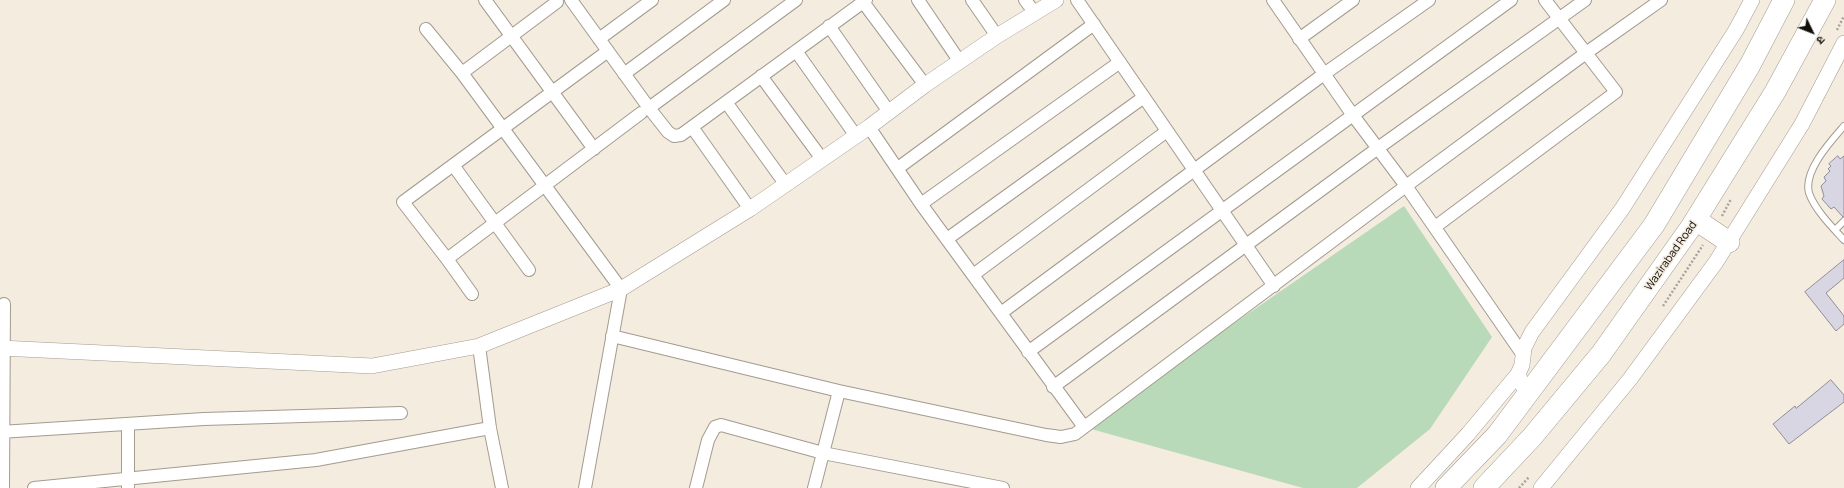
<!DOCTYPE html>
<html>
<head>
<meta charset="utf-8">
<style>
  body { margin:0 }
  #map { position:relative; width:1844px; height:488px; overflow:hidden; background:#f4ecdf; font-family:Manrope,"Noto Sans Devanagari",sans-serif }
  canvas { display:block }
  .north { position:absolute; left:1792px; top:12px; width:40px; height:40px; -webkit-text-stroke:3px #f4ecdf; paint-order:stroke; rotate:133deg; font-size:11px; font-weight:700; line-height:16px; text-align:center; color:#120f0b }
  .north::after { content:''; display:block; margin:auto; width:14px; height:18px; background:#120f0b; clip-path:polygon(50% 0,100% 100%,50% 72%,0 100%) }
</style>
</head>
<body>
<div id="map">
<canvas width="1844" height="488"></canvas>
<div class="north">उ</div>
</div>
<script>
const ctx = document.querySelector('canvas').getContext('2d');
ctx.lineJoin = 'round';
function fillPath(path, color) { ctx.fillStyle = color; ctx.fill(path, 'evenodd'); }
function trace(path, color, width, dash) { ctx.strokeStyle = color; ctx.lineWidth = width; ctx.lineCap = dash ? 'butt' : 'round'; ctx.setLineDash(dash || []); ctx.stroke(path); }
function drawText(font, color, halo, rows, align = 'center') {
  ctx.font = font + ' Manrope,sans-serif'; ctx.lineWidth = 3; ctx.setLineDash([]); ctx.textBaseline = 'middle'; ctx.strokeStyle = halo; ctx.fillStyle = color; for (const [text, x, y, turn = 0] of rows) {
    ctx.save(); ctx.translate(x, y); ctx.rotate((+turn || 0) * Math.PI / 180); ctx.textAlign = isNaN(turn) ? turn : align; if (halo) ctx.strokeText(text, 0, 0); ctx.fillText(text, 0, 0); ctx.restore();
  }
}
fillPath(new Path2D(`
  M1404 206 1492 337 1430 429 1357 488H1303L1084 427Z`), '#b9dab9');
const building = new Path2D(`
  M1838 156 1840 159 1844 156V217H1843L1834 207 1831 209 1822 199 1824 196 1821 186 1826 181 1824 177 1830 171 1828 169 1831 166 1829 164Z
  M1844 260V278L1826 293 1844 316V324L1836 331 1805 292Z
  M1831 380 1844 395V402L1789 444 1773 424 1795 406 1796 408Z`);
fillPath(building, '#d9d6e4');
trace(building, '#908d9a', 1);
const service = new Path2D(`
  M1844 126C1831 141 1803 171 1809 193 1815 210 1832 227 1844 240
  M1835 230 1844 221`);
const minor = new Path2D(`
  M485 0 594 149
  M571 0 649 108 668 132 674 136 681 135 866 0
  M918 0 960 62
  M972 0 997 36
  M1025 0 1035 13
  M1077 0 1274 286
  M1273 0 1352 114 1406 186 1523 355
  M863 2 925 85
  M829 26 889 112
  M426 29 462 73 621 289 585 488
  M599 39 652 0
  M1299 39 1353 0
  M796 51 856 136
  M462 73 557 2
  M624 74 724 0
  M761 76 822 159
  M726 102 786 185
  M649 108 796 0
  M692 127 750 209
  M869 127 921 204 1084 427
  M453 165 529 270
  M898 168 1094 24
  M921 204 1120 62
  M1435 227 1616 92 1545 0
  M947 239 1144 97
  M447 259 641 113
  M973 275 1167 131
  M472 294 447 259 403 202 608 51
  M1001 313 1324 74 1429 0
  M612 336 839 391 1046 435 1061 437 1075 434 1406 186 1586 53 1661 0
  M479 346 490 428 502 488
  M1028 352 1511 0
  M1053 387 1378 148 1585 0
  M128 424V488
  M0 432 204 419 401 413
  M3 488 4 304
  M34 488 316 460 490 428
  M696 488 708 440 715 427 721 425 823 453 1003 488
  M814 488 839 391`);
const tertiary = new Path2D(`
  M0 348 372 366 479 346 621 289 750 209 869 127 925 85 997 36 1056 0
  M1527 396 1518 374 1522 365 1524 348 1532 332 1622 209 1736 30 1752 0
  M1418 488 1468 434 1518 374
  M1541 488 1630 379 1716 262 1802 124 1844 43`);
const trunk = new Path2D(`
  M1696 220 1729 242
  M1446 488 1497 435 1654 225 1750 65 1784 0
  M1484 488 1532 437 1601 354 1691 227 1775 92 1825 0`);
trace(service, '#a39b8f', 8);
trace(minor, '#a39b8f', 14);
trace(tertiary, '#a39b8f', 16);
trace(trunk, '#a39b8f', 22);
trace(new Path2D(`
  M1837 30 1844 16
  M1722 216 1731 199
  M1663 306 1703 245
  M1519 488 1529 477`), '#a9a399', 2.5, [2, 2]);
trace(service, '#fff', 6);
trace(minor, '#fff', 12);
trace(tertiary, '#fff', 15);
trace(trunk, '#fff', 21);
drawText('11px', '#120f0b', '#f4ecdf', [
  ["Wazirabad Road",1671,256,-55]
]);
</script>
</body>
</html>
